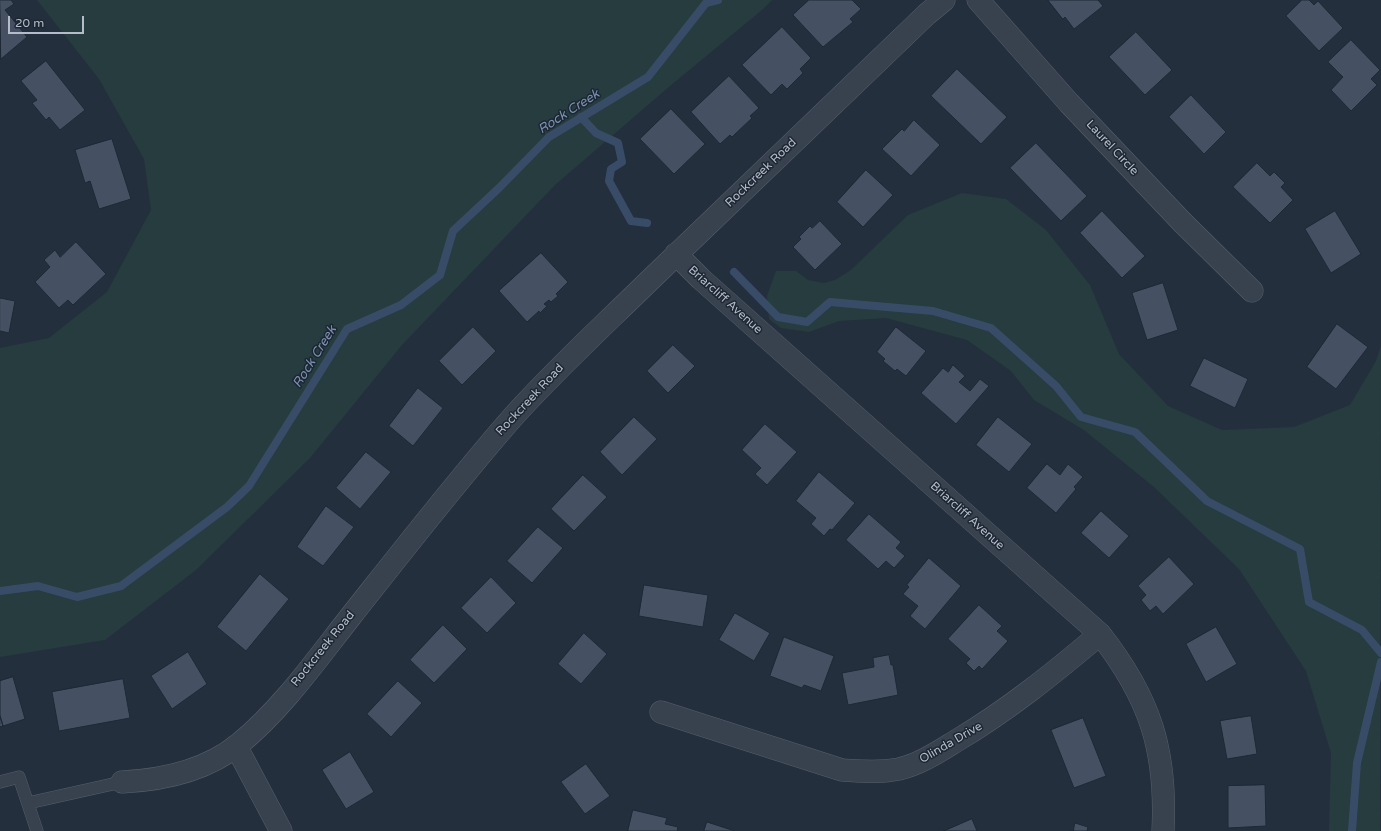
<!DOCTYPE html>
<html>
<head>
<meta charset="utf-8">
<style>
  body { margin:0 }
  #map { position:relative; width:1381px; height:831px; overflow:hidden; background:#242f3e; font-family:"Varela Round",sans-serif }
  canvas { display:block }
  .scale { position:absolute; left:8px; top:16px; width:76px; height:18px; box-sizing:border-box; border:2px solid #b4bcc9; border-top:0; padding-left:5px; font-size:12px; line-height:14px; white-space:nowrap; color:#b4bcc9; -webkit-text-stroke:3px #1d2633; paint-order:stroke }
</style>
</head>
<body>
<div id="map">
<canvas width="1381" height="831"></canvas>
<div class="scale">20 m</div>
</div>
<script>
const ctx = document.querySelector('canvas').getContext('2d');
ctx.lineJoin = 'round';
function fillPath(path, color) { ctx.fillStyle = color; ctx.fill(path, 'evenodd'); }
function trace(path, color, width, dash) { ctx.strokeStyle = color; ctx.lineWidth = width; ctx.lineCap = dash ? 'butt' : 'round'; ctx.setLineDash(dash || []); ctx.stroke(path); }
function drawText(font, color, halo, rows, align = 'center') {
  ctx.font = font + ' "Varela Round",sans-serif'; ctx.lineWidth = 3; ctx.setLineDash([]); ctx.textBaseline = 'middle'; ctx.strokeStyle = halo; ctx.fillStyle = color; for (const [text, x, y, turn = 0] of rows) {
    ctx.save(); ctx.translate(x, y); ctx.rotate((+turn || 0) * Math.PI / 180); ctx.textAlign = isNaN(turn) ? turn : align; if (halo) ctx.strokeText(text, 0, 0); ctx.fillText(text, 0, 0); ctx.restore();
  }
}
fillPath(new Path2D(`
  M37 0H772L762 10 670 86 555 185 402 345 310 458 196 570 105 640 0 657V348L49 338 107 292 151 210 144 159 99 79Z
  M962 193 1006 199 1046 230 1090 285 1119 354 1168 406 1222 430 1294 427 1350 405 1376 361 1381 346 1380 831H1329L1331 753 1306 671 1239 569 1155 488 1084 430 1034 400 1011 371 967 340 886 318 839 321 809 332 781 328 769 319 767 296 776 271H796L808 280 824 283 835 280 851 270 908 215Z`), '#263c3f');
trace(new Path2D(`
  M581 117 596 133 618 143 622 162 611 169 609 181 631 221 647 223
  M734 272 778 317 807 322 830 302 933 311 991 328 1056 386 1081 417 1135 432 1207 501 1300 549 1309 602 1362 630 1381 653
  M0 591 38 586 77 597 121 586 227 507 249 486 347 329 401 305 440 275 453 231 499 188 549 137 648 77 706 3 718 0
  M1352 831 1357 763 1381 662`), '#394c67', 8);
const building = new Path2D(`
  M0 0H11L14 4 5 10 27 37 1 59Z
  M809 0H852L861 9 850 19 853 22 823 47 793 15Z
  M1048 0H1098L1103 6 1074 29 1065 17 1063 19Z
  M1302 0H1309L1314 5 1318 1 1343 28 1319 51 1286 16Z
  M782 27 811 58 800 69 803 73 787 89 782 84 771 95 742 65Z
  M1136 32 1172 70 1145 95 1109 57Z
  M1351 40 1380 70 1371 79 1377 85 1351 111 1331 90 1343 77 1328 62Z
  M46 61 85 110 60 130 49 117 46 120 32 103 37 100 21 81Z
  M957 69 1007 117 981 144 931 96Z
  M729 76 759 108 750 116 752 118 732 137 730 135 720 144 691 112Z
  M1191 95 1226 132 1204 154 1169 117Z
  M671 109 705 144 674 174 640 139Z
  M914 120 940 145 911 176 882 149 902 129 904 131Z
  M112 139 131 199 99 209 90 181 85 183 75 150Z
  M1036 143 1087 196 1061 221 1010 168Z
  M1257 163 1270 176 1274 172 1285 183 1281 187 1293 200 1270 223 1233 187Z
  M866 170 893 195 863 227 837 202Z
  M1102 211 1145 256 1122 278 1080 233Z
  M1335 211 1361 254 1331 273 1305 229Z
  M820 221 842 244 815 270 793 247 801 239 799 237 810 226 812 228Z
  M76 242 106 274 73 305 68 300 59 308 35 282 50 267 44 260 55 250 60 257Z
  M541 253 568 282 556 294 558 296 551 302 549 300 544 304 547 306 540 313 539 311 527 322 499 291Z
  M1163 283 1178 330 1147 340 1132 293Z
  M0 298 15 301 9 333 0 331Z
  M1337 324 1368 347 1336 389 1307 367Z
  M473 327 496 351 462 385 439 361Z
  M896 327 926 351 906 376 897 369 895 371 883 361 885 359 877 352Z
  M673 345 695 366 668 393 647 371Z
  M1204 358 1248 379 1235 408 1190 386Z
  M953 365 965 376 959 382 970 391 980 379 989 386 956 424 921 393 943 368 948 372Z
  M418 388 443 408 413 446 389 426Z
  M634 417 657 439 622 475 600 452Z
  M998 417 1032 444 1009 472 976 445Z
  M765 424 797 452 767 485 755 474 761 468 742 450Z
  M366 452 391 472 360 509 336 488Z
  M1047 464 1060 475 1068 464 1083 477 1074 487 1076 489 1056 513 1027 488Z
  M819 472 855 503 832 530 830 529 824 536 811 524 816 518 796 501Z
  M583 475 607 497 574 531 551 509Z
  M326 506 354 527 323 566 297 547Z
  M1101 511 1129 536 1109 558 1081 533Z
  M869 514 901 542 896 548 905 556 894 568 886 561 878 569 846 540Z
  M538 527 563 548 532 583 507 561Z
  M1169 557 1194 584 1163 614 1156 606 1150 611 1141 600 1146 595 1138 586Z
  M929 558 961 586 925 629 910 616 918 606 903 594 909 587 907 585Z
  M260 574 289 599 246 651 217 627Z
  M491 577 516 603 487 633 461 608Z
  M644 585 708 595 703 627 639 616Z
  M979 605 1002 626 997 631 1008 641 982 669 979 666 974 671 966 663 970 659 948 639Z
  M735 613 770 633 754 661 719 640Z
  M443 625 467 649 434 683 410 660Z
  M1216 627 1237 664 1206 682 1186 644Z
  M584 633 607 654 581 684 558 664Z
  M784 637 834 656 821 691 804 685 802 688 770 676Z
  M188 652 207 684 172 709 151 676Z
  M889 655 891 665H893L898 695 848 705 842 673 874 667 873 658Z
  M13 677 25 719 3 726 0 716V681Z
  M123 679 130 718 59 731 52 692Z
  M398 681 422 703 391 737 367 714Z
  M0 716 3 726 0 727Z
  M1251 716 1257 754 1227 759 1220 721Z
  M1083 718 1106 776 1074 788 1051 730Z
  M350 752 374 792 346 809 322 770Z
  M586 764 610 796 585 814 561 782Z
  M1265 785 1266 826 1228 828V786Z
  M633 810 667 818 665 824 678 827 677 831H628Z
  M972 819 977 831H944Z
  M707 822 735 831H704Z
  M1075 823 1088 827 1087 831H1069H1073Z`);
fillPath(building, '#455162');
trace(building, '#1f2835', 1);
const service = new Path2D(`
  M0 782 19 777 37 831
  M28 803 122 782`);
const minor = new Path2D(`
  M978 0 1069 103 1182 222 1252 291
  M676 254 701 279 1100 634C1150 698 1167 750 1163 831
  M661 712 842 770C861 771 880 773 899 769 920 764 938 752 956 741 1008 710 1054 673 1100 634
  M236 746 281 831
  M122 782C163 780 207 770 239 744 282 709 317 659 351 616 404 549 456 482 512 418 555 370 603 326 649 281 741 192 834 103 927 14L944 0`);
trace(service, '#565f6c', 13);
trace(minor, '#565f6c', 23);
trace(service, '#38414e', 12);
trace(minor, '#38414e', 22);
drawText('12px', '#b4bcc9', '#1d2633', [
  ["Laurel Circle",1112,148,47],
  ["Rockcreek Road",761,173,-44],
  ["Briarcliff Avenue",725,300,42],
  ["Rockcreek Road",530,400,-47],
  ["Briarcliff Avenue",967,516,42],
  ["Rockcreek Road",323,649,-51],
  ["Olinda Drive",951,743,-30]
]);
drawText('italic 13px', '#7c92b1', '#1d2633', [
  ["Rock Creek",569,112,-33],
  ["Rock Creek",315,357,-58]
]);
</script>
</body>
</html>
